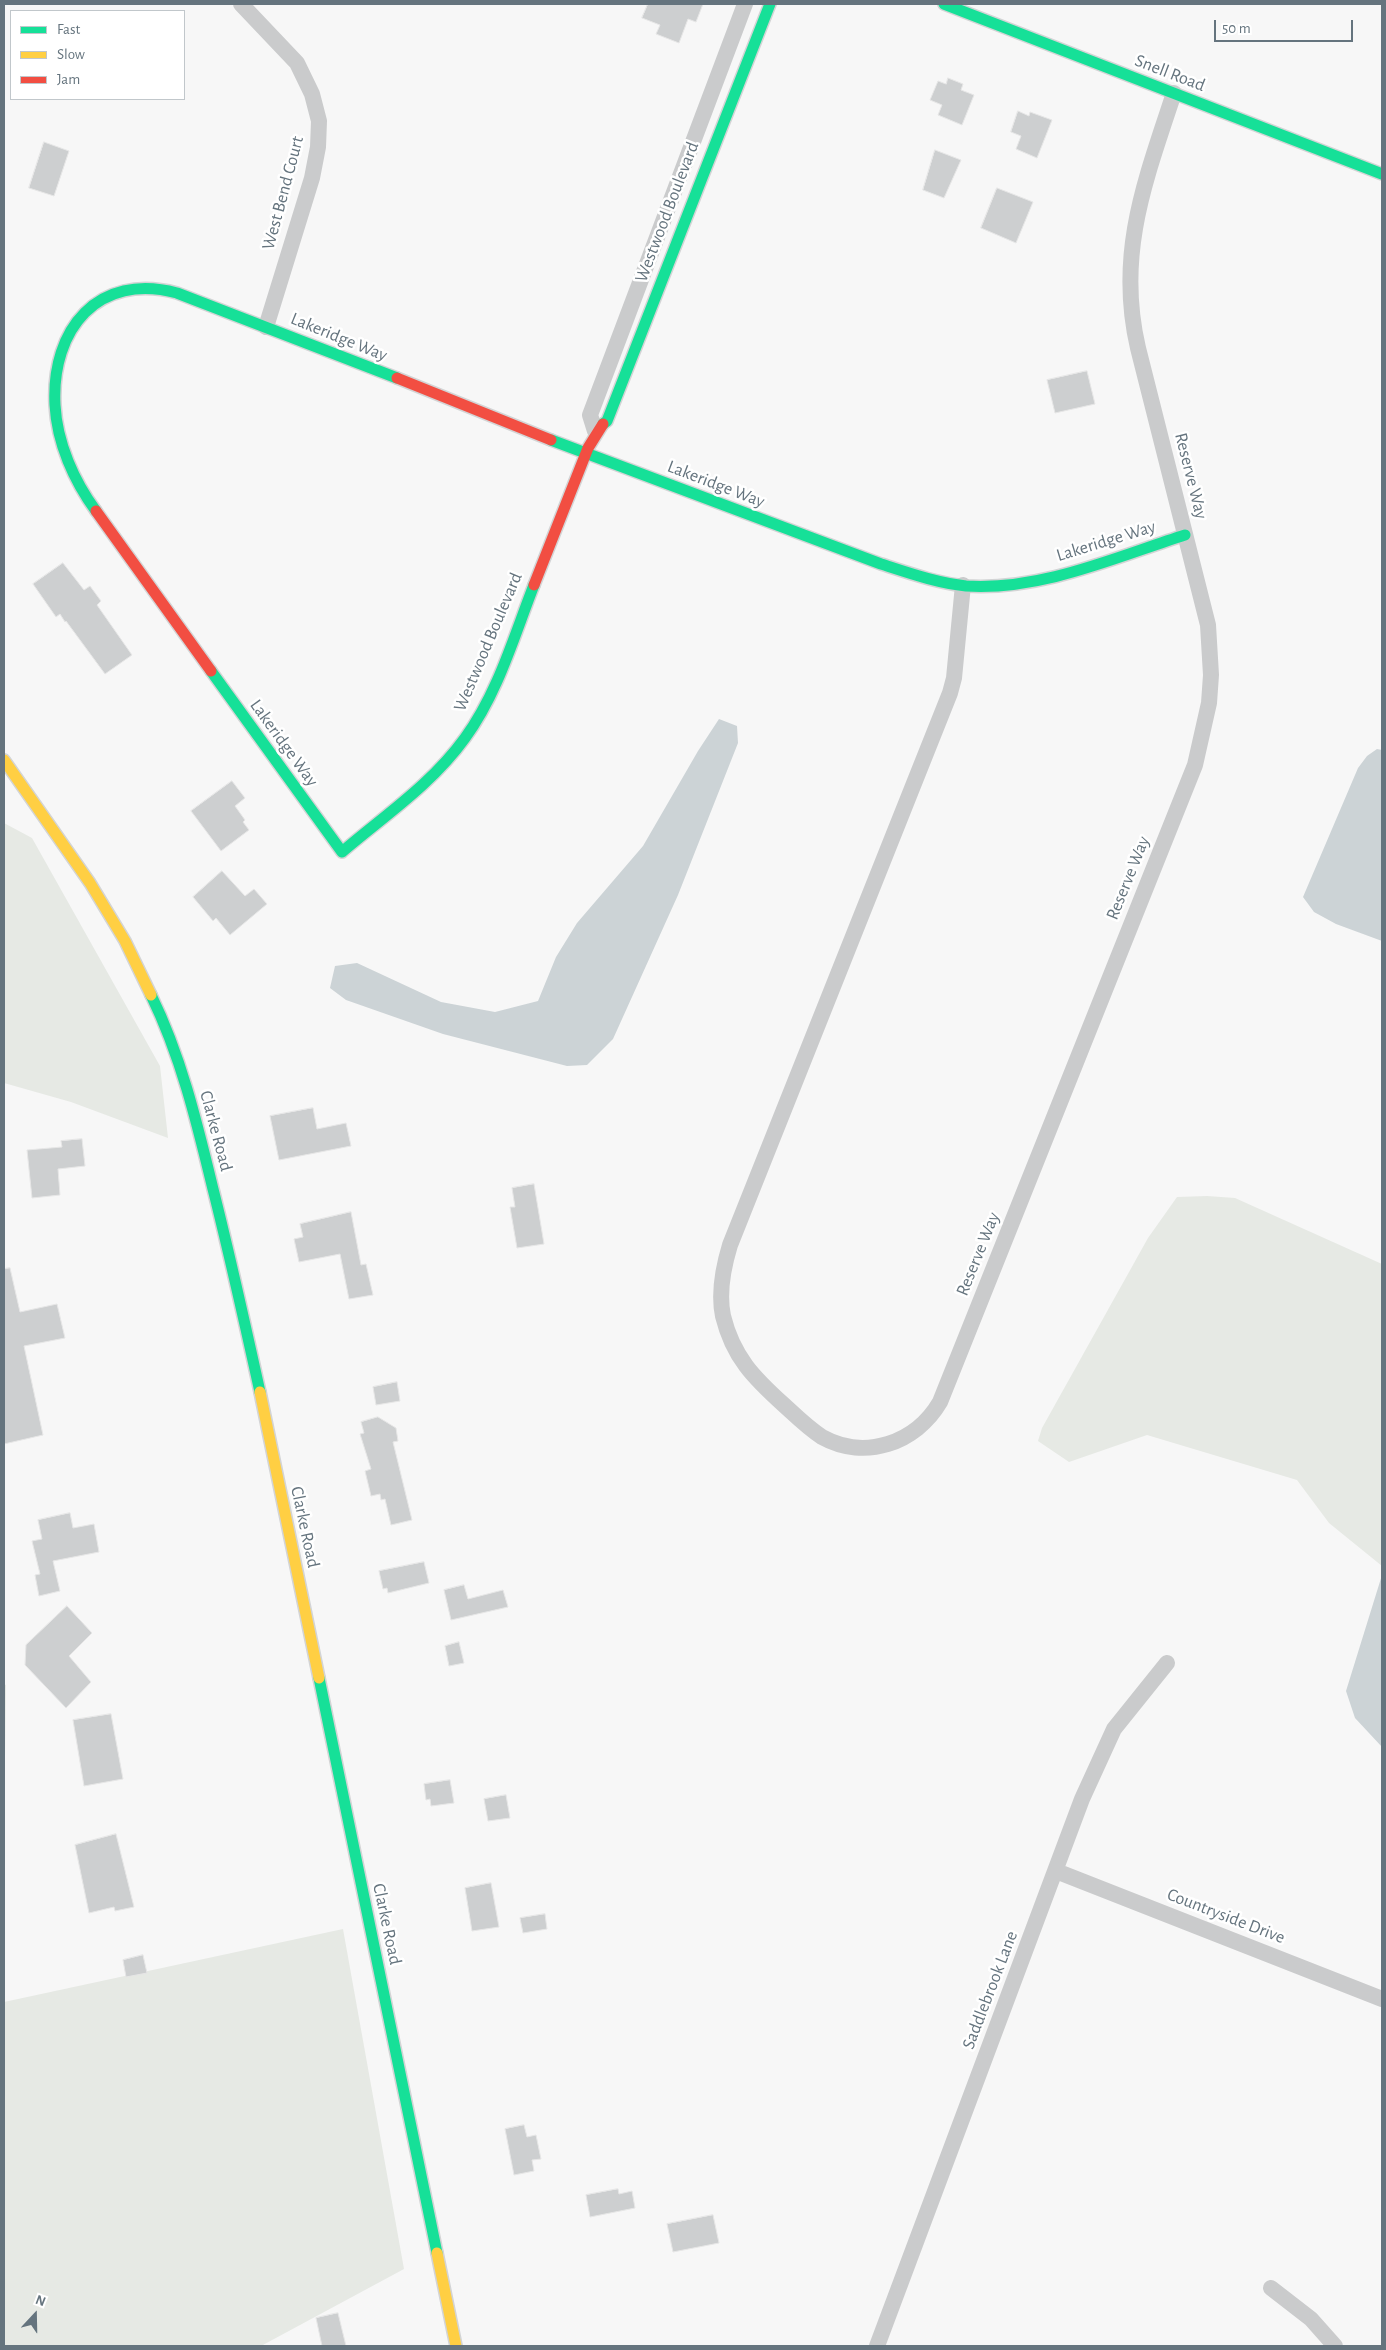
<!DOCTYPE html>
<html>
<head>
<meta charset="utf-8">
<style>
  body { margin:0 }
  #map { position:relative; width:1386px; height:2350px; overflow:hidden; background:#f7f7f7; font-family:"Alegreya Sans",sans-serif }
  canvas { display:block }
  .frame { position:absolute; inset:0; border:5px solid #65747e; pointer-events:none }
  .legend { position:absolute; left:10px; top:10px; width:175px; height:90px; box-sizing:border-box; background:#fff; border:1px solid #c1c7cb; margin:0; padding:6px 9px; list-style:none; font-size:15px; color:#65747e }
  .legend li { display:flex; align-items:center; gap:10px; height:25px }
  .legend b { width:25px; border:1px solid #c1c7cb }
  .north { position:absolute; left:10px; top:2290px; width:50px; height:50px; -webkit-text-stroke:4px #fff; paint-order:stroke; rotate:21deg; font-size:14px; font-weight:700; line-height:20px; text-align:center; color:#65747e }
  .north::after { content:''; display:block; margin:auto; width:18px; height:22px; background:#65747e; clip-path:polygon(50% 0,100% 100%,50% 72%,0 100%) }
  .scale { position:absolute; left:1214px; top:20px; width:139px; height:22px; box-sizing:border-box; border:2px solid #65747e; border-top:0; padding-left:6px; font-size:15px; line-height:18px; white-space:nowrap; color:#65747e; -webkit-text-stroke:4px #fff; paint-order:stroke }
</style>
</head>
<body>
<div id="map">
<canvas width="1386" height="2350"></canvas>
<div class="frame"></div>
<ul class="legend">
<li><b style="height:6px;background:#16e098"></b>Fast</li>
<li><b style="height:6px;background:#ffcf43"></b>Slow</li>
<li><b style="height:6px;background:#f24e42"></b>Jam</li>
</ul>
<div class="north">N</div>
<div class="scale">50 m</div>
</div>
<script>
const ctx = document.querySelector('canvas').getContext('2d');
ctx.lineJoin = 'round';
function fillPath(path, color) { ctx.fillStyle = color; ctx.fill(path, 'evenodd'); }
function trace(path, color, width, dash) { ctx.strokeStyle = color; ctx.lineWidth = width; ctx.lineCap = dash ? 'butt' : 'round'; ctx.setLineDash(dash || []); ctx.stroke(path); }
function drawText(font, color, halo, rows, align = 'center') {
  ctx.font = font + ' "Alegreya Sans",sans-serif'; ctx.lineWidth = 5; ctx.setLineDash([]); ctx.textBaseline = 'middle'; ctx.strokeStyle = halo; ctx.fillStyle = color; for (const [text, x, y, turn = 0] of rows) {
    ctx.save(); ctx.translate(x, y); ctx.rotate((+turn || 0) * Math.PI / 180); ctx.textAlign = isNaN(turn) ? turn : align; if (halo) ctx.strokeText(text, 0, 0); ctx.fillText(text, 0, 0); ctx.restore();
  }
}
fillPath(new Path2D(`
  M4 823 32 838 160 1066 168 1138 71 1102 4 1083Z
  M1207 1196 1235 1198 1382 1264V1566L1329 1523 1297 1480 1147 1435 1069 1462 1038 1441 1042 1428 1148 1238 1177 1197Z
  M4 1684 6 1685 4 1831Z
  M343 1929 404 2269 261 2346H4V2002Z`), '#e6e9e4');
fillPath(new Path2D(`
  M719 719 737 726 738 743 678 895 613 1039 587 1065 567 1066 443 1034 346 1000 330 988 335 966 357 963 441 1002 495 1012 538 1001 556 957 577 923 643 846 698 751Z
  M1377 749 1382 750V941L1336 924 1314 912 1303 897 1358 768 1367 756Z
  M1382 1575V1747L1355 1718 1346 1691Z`), '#ccd3d6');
const building = new Path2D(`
  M648 4H703L696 22 688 19 679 43 656 34 660 25 642 18Z
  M948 78 963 84 961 90 974 95 962 125 938 115 942 105 930 100 938 81 946 84Z
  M1018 111 1029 116 1030 112 1052 120 1037 158 1016 149 1021 136 1011 132Z
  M44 142 69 151 54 196 29 188Z
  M935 150 961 160 944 198 923 190Z
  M997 188 1033 202 1016 243 981 228Z
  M1087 371 1095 404 1055 413 1047 380Z
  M63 563 84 590 90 586 101 601 97 605 132 655 105 674 66 621 65 622 60 614 56 617 33 584Z
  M232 781 245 798 235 806 245 820 243 822 249 830 221 851 191 811Z
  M222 871 245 896 254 889 267 904 230 935 216 918 213 921 193 897Z
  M313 1108 317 1129 346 1123 351 1146 279 1160 270 1116Z
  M82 1139 85 1166 58 1169 60 1195 32 1198 27 1150 62 1147 61 1141Z
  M534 1184 544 1244 517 1248 510 1207H515L512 1188Z
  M351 1212 361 1265 366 1264 373 1295 349 1299 340 1254 299 1262 294 1239 303 1237 300 1224Z
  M10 1268 20 1312 57 1304 65 1338 24 1346 43 1435 4 1444V1269Z
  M397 1382 400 1401 376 1405 373 1387Z
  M378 1417 396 1428 398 1441 393 1442 412 1520 391 1525 385 1499 381 1500 380 1494 371 1496 365 1471 371 1469 360 1434 364 1433 361 1422Z
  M70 1513 73 1528 94 1524 99 1552 53 1561 60 1591 39 1596 35 1575 40 1574 32 1541 42 1539 38 1520Z
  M424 1562 429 1583 388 1593 387 1588 383 1589 379 1571Z
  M464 1585 468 1599 503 1590 508 1607 451 1620 444 1590Z
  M67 1606 92 1633 69 1656 91 1682 66 1708 25 1665 26 1645Z
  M459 1642 464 1663 449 1666 445 1646Z
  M111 1714 123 1779 84 1786 73 1720Z
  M450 1780 454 1803 431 1806 430 1799 426 1800 424 1784Z
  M506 1795 510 1818 488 1821 484 1799Z
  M116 1834 134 1907 115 1911 114 1907 89 1913 75 1845Z
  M491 1883 499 1927 472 1931 465 1888Z
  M545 1914 547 1929 523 1933 520 1918Z
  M143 1955 147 1973 126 1977 123 1960Z
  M524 2125 527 2137 536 2135 541 2159 532 2160 534 2171 514 2175 505 2129Z
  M618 2189 619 2194 632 2191 635 2208 590 2217 586 2195Z
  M713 2215 719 2243 673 2252 667 2224Z
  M338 2313 346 2346H322L316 2318Z`);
fillPath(building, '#cdcfd0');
trace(building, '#e6e6e6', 1);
const fast = new Path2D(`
  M944 4 1382 174
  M603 424 607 421 770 4
  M551 440 881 564C909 573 937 583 966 586 1041 591 1116 557 1185 535
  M96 511C74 481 57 443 55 405 51 329 98 272 177 293L397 378
  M211 671 342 852C384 816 432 784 465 738 498 693 514 636 534 585
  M151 995C181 1056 197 1123 213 1189 230 1256 245 1324 260 1392
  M319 1678 437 2253`);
const slow = new Path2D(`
  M4 760 90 883 125 941 151 995
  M260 1392 319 1678
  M437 2253 456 2346`);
const jam = new Path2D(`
  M397 378 551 440
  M96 511 211 671
  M534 585 588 448 603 424`);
trace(fast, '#d3d4d5', 14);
trace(slow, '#d3d4d5', 14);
trace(jam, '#d3d4d5', 14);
trace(new Path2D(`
  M241 4 297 63 312 94 319 121 318 147 312 178 266 327
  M595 431 590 415 745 4
  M963 585 954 678 950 693 730 1245C723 1268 718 1292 723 1316 733 1357 754 1378 784 1405 796 1416 808 1428 822 1437 865 1461 916 1443 940 1402L1195 765 1209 703 1211 675 1208 625 1138 348C1116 254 1145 181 1174 93
  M1056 1871 1382 1999
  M1271 2288 1311 2319 1335 2346
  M877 2346 1082 1799 1114 1729 1167 1663`), '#cacbcc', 16);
trace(fast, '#16e098', 11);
trace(slow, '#ffcf43', 11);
trace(jam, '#f24e42', 11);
drawText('18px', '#65747e', '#fff', [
  ["Snell Road",1170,73,21],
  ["West Bend Court",283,193,-75],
  ["Westwood Boulevard",667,212,-69],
  ["Lakeridge Way",339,337,22],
  ["Reserve Way",1191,476,76],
  ["Lakeridge Way",716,484,21],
  ["Lakeridge Way",1106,541,-17],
  ["Westwood Boulevard",488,642,-67],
  ["Lakeridge Way",284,743,54],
  ["Reserve Way",1128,878,-68],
  ["Clarke Road",216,1131,75],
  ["Reserve Way",978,1254,-68],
  ["Clarke Road",305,1527,78],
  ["Countryside Drive",1226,1916,21],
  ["Clarke Road",387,1924,78],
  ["Saddlebrook Lane",990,1990,-69]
]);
</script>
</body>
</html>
